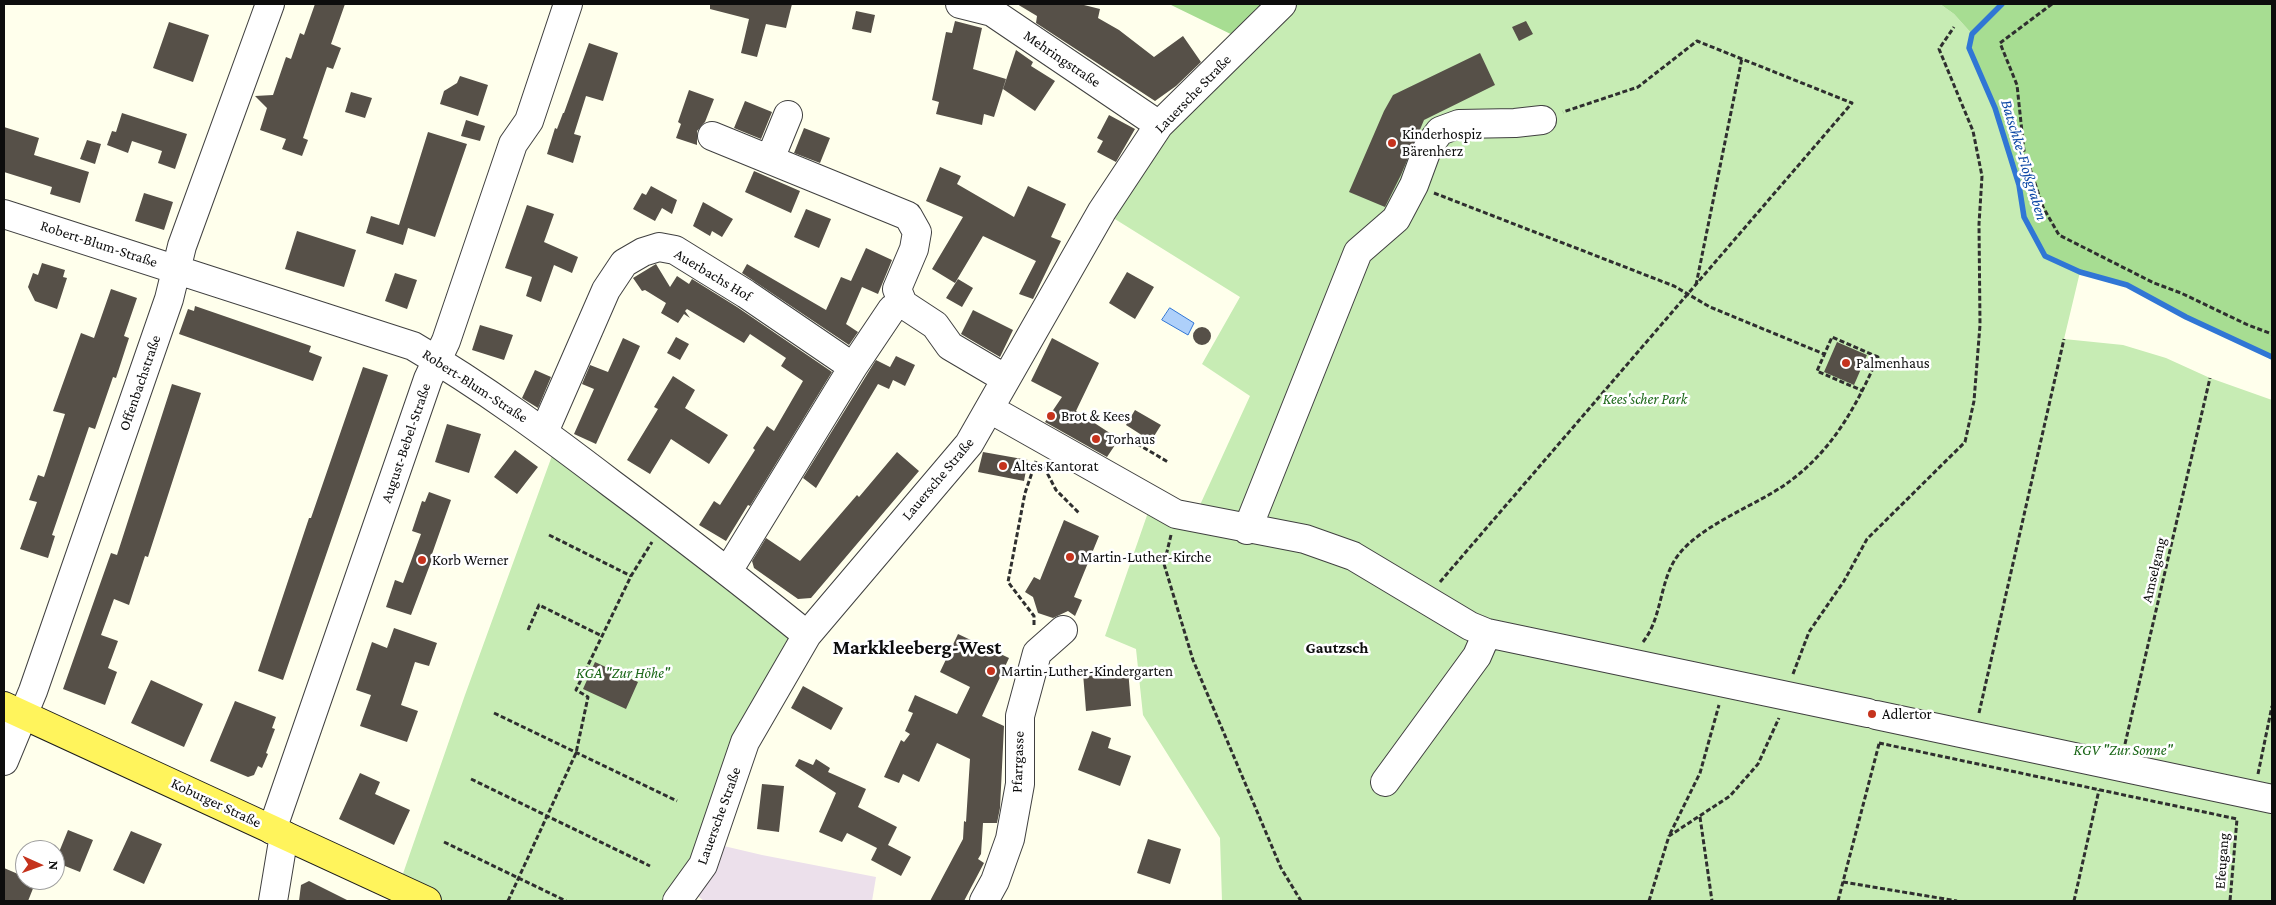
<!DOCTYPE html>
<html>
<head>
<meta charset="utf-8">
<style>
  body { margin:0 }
  #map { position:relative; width:2276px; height:905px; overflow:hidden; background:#ffffec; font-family:"Crimson Pro",serif }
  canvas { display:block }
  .frame { position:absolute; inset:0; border:5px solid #0d0d0d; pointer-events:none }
  .north { position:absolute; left:15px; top:840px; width:50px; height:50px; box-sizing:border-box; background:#fff; border:1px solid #9e9e9e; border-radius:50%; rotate:92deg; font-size:14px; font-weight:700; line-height:20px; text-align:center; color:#0d0d0d }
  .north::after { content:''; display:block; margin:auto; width:18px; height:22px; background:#c5331d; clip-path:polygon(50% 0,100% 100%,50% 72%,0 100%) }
</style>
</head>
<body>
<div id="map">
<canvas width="2276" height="905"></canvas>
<div class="frame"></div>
<div class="north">N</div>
</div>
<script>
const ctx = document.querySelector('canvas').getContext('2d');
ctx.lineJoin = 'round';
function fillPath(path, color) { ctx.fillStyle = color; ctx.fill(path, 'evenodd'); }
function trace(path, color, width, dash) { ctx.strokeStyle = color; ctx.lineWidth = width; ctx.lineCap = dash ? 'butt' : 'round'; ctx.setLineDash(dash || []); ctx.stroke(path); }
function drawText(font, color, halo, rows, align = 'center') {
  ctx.font = font + ' "Crimson Pro",serif'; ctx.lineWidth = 5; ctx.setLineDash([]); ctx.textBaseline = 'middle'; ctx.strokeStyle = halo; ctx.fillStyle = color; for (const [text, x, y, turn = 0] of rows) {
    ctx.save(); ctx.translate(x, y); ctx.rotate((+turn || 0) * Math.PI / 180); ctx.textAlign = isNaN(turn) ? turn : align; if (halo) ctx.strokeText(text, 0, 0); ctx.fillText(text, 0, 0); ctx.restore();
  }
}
fillPath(new Path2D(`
  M711 843 762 855 876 877 872 901H704L688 888Z`), '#ece0eb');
fillPath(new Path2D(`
  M1282 4H1940L1954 14 1972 34 1969 48 1995 108 2019 185 2024 217 2045 255 2080 272 2064 339 2123 345 2166 358 2210 378 2272 400V901H1222L1220 838 1143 715 1136 649 1105 636 1152 501 1194 518 1250 396 1202 364 1240 297 1102 211Z
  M557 442 807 635 677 901H427L398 888 465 695Z`), '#c7ecb4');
fillPath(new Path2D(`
  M1169 4H1282L1245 41Z
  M1940 4H2272V357L2186 317 2127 285 2080 272 2045 256 2024 217 2019 185 1995 108 1969 48 1972 34 1954 14Z`), '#a7dd92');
const water = new Path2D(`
  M1170 308 1194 323 1188 335 1162 320Z`);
fillPath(water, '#aed0fa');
trace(water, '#3076d5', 1);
trace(new Path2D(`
  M2002 4 1972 34 1969 48 1995 108 2019 185 2024 217 2045 256 2080 272 2127 285 2186 317 2272 357`), '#3076d5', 5.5);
fillPath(new Path2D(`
  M315 4H345L331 44 341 48 333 69 327 67 312 111 303 138 308 140 302 156 282 149 286 139 260 130 267 108 255 96 273 95 286 57 291 59 300 33 304 35Z
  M710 4H792L786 28 766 24 757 57 741 53 749 19 710 9Z
  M1017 4H1080L1100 9 1098 18 1119 30 1154 57 1183 36 1201 62 1176 86 1155 101 1036 23 1037 16Z
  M856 11 875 15 871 33 852 29Z
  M955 21 982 28 973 69 1006 79 994 117 984 114 982 125 936 114 939 102 932 100 946 32 952 33Z
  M1526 21 1533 34 1519 41 1512 27Z
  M169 22 209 35 193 82 153 68Z
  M589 43 618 53 603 101 586 96 574 134 581 136 573 163 547 154 555 128 557 129 563 113H564Z
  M1016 50 1033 62 1031 66 1055 81 1035 111 1003 89Z
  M1480 53 1495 85 1424 120 1401 175 1385 207 1349 192 1384 111 1393 95Z
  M460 76 488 85 478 116 440 104 444 91 457 83Z
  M689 90 714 99 705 122 697 131V145L676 138 681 124 678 122Z
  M351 92 372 98 365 118 345 112Z
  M745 101 772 112 761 139 734 128Z
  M122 113 187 134 175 169 158 163 162 151 132 141 128 153 107 145 112 131 116 132Z
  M1109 115 1135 129 1116 162 1097 152 1103 141 1097 138Z
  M466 120 485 126 480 141 461 136Z
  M4 127 39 138 34 155 89 172 80 203 50 194 52 187 4 172Z
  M804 128 830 138 820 163 794 153Z
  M428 132 467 144 435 237 408 228 403 245 366 233 371 216 399 225Z
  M87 140 101 144 95 164 80 159Z
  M940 167 961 176 957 184 1014 217 1028 186 1066 204 1051 237 1061 241 1033 299 1019 294 1036 261 983 236 955 283 932 269 963 217 926 201Z
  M754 171 800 191 791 213 745 192Z
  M651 186 677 200 672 214 662 208 655 221 633 209 642 193 646 195Z
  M144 193 173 202 164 230 135 221Z
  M703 202 733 219 722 237 712 231 710 236 693 226Z
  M527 205 554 214 544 242 578 257 572 273 554 265 541 302 526 296 532 277 505 268Z
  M806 209 831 219 819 248 794 237Z
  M297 231 356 250 344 287 285 269Z
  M866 248 892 260 878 294 862 287 846 324 858 332 849 345 742 273 747 264 826 310 841 277 851 281Z
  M42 263 65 270 63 277 67 278 57 309 35 301 28 287 33 273 38 275Z
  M656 264 670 287 677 276 689 284 692 279 737 307 832 372 750 506 748 505 726 541 699 525 714 501 720 505 755 450 753 448 767 426 774 431 803 381 781 366 786 358 750 334 744 343 687 309 685 311 690 318 684 314 678 323 661 313 666 303 645 290 642 291 633 278Z
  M1127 272 1154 287 1135 319 1109 303Z
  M395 273 417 280 407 309 385 301Z
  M958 279 973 288 962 307 946 298Z
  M111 289 137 298 124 336 129 338 116 378 113 377 95 429 89 427 52 535 55 536 48 558 20 549 37 502 29 500 38 475 44 477 65 414 53 411 81 333 94 338Z
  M195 306 311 346 309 352 322 357 313 381 179 334 188 309 194 311Z
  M973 310 1013 330 1000 357 961 334Z
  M480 325 513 335 504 360 472 350Z
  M1193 336a9 9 0 1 1 18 0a9 9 0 1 1-18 0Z
  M676 337 689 344 680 360 667 353Z
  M623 338 640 346 596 444 574 434 594 389 582 384 590 365 608 372Z
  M1052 338 1099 363 1076 411 1119 439 1107 457 1045 422 1062 397 1031 381Z
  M1837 342 1867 355 1854 385 1824 372Z
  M896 356 915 365 905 386 893 380 889 389 878 384 816 488 803 478 876 360 890 367Z
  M363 367 388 375 283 680 258 671 309 518H311Z
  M535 370 551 377 538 408 522 398Z
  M673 376 695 390 685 408 728 435 709 464 671 439 650 474 627 460 658 409 654 407Z
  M172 384 201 393 148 557 145 556 129 605 114 599 101 635 118 641 108 668 117 672 105 705 63 689 111 553 117 555Z
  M1135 410 1161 425 1151 441 1126 425Z
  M447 424 481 434 469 473 435 462Z
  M515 450 538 467 517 494 494 477Z
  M897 452 919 471 811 598 798 599 754 568 752 561 766 538 800 561 857 495 859 497Z
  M983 452 1028 460 1024 481 978 472Z
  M429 492 451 500 432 554H434L411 615 386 607 395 580 403 583 421 534 412 531 422 501 425 502Z
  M1064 520 1099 536 1074 597 1082 600 1075 616 1068 611 1053 618 1038 613 1033 597 1025 592 1034 577 1040 580Z
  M394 628 437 643 429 666 415 662 401 705 418 711 407 742 360 726 371 695 356 690 372 642 387 648Z
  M958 634 1009 658 982 716 1004 726 1000 808 997 823H983L981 854 978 859 984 863 964 901H930L963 839 964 821 966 822 970 759 937 743 919 782 903 774 899 783 884 777 901 740 904 742 910 734 905 731 913 713 908 711 915 695 957 714 970 687 940 672Z
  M595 662 638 682 626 709 583 689Z
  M1128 669 1131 706 1086 711 1083 673Z
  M151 680 203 704 184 747 131 723Z
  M803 686 843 708 831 730 791 708Z
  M235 701 276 717 272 728 275 729 266 753 268 754 262 768 258 766 254 775 248 777 210 761Z
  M1092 731 1111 738 1108 748 1131 756 1120 786 1078 770Z
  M799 759 813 765 816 759 830 768 828 772 866 789 858 807 897 827 888 845 911 857 901 876 871 860 877 848 847 833 842 842 819 832 836 793 795 766Z
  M360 773 380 782 375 794 410 810 394 845 339 819Z
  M762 784 784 786 779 832 757 829Z
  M68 830 93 840 80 872 55 862Z
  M131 831 162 844 144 884 113 870Z
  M1148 839 1181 849 1170 884 1137 873Z
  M4 868 25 877V880L36 881 28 901H4Z
  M309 881 349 901H299L301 885Z`), '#565048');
const minor = new Path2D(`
  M960 4 992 12 1159 125
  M712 136 908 216 917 232 914 249 897 289 903 304
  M770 159 788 115
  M4 214 413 346C483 387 548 435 612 484 678 533 743 583 807 635
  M990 409 1176 514 1305 539 1353 556 1470 626 1487 633 1868 713
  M544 432 606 290 624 263 643 252 659 247 675 250 746 294 853 367
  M1247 530 1358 252 1396 219 1414 185 1428 147 1440 131 1459 124 1515 123 1542 120
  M728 571 853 367 892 309 903 304 935 325 950 346 1006 379
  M1876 715 2272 799
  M4 761 33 691 169 299 182 246 270 4
  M1385 782 1477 656 1487 633
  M272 830 428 379 446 341 513 144 529 121 568 4
  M273 901 284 835
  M677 901 703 865 745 742 807 635 969 444 1102 211 1159 125 1282 4
  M984 901 995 881 1010 839 1020 784V716L1037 653 1063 630`);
const major = new Path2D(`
  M4 706 427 901`);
trace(minor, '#404040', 30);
trace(major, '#1e1e1e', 30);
trace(new Path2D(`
  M2052 4 2000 43 2017 85 2024 151 2043 207 2059 235 2154 283 2181 293 2248 325 2272 334
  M1434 193 1674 286 1710 307 1824 354
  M1696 285 1742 58
  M1124 436 1168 462
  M1044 467 1056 490 1080 514
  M549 535 631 576
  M1171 535 1164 564 1193 660 1281 868 1301 901
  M1440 582 1852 103 1697 41 1638 87 1563 112
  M1034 625V616L1008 582 1025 493 1036 461
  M528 630 539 605 602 636
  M1643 642C1663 617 1659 579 1679 554 1700 528 1743 510 1772 493 1826 461 1853 414 1878 357L1832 337 1817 371 1863 391
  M1793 674 1809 632 1844 581 1867 539 1965 442 1974 401 1980 325 1979 224 1982 176 1973 131 1939 49 1954 27
  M494 713 677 801
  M1979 713 2064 339
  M1879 743 2237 819 2230 901
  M2125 744 2210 378
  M2258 774 2272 706
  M471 779 650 866
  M1700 817 1712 901
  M1670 834 1700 773 1719 705
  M444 842 566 901
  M1843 882 1957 901
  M508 901 576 753 588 697 576 690 631 576 652 542
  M1649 901 1669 836 1730 796 1758 764 1779 718
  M1838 901 1879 744
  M2074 901 2099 790`), '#2f2f2f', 3, [5, 2.5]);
trace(minor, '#fff', 28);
trace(major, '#fff45c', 28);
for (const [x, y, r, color] of [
  [1392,143,5,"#c5331d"],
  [1846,363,5,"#c5331d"],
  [1051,416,5,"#c5331d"],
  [1096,439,5,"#c5331d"],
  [1003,466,5,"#c5331d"],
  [1070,557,5,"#c5331d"],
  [422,560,5,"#c5331d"],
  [991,671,5,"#c5331d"],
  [1872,714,5,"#c5331d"]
]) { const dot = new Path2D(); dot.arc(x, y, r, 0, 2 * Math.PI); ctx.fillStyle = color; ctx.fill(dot); trace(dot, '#fff', 2); }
drawText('15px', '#0d0d0d', '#fff', [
  ["Mehringstraße",1062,59,34],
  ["Lauersche Straße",1193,94,-46],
  ["Robert-Blum-Straße",99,244,18],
  ["Auerbachs Hof",713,275,31],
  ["Offenbachstraße",140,383,-71],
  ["Robert-Blum-Straße",475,386,33],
  ["August-Bebel-Straße",406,443,-71],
  ["Lauersche Straße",938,479,-50],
  ["Amselgang",2154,570,-77],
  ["Pfarrgasse",1018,762,-88],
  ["Koburger Straße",216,803,25],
  ["Lauersche Straße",719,816,-70],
  ["Efeugang",2222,861,-86]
]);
drawText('15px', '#0d0d0d', '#fff', [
  ["Kinderhospiz",1402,134],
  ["Bärenherz",1402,151],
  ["Palmenhaus",1856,363],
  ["Brot & Kees",1061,416],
  ["Torhaus",1106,439],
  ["Altes Kantorat",1013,466],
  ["Martin-Luther-Kirche",1080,557],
  ["Korb Werner",432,560],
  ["Martin-Luther-Kindergarten",1001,671],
  ["Adlertor",1882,714]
], 'left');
drawText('italic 15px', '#1c6819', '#fff', [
  ["Kees'scher Park",1645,399],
  ["KGA \"Zur Höhe\"",623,673],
  ["KGV \"Zur Sonne\"",2123,750]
]);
drawText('italic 16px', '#0f49a6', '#fff', [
  ["Batschke‐Floßgraben",2024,160,73]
]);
drawText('bold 16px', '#0d0d0d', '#fff', [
  ["Gautzsch",1337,648]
]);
drawText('bold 20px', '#0d0d0d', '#fff', [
  ["Markkleeberg-West",917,648]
]);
</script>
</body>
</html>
